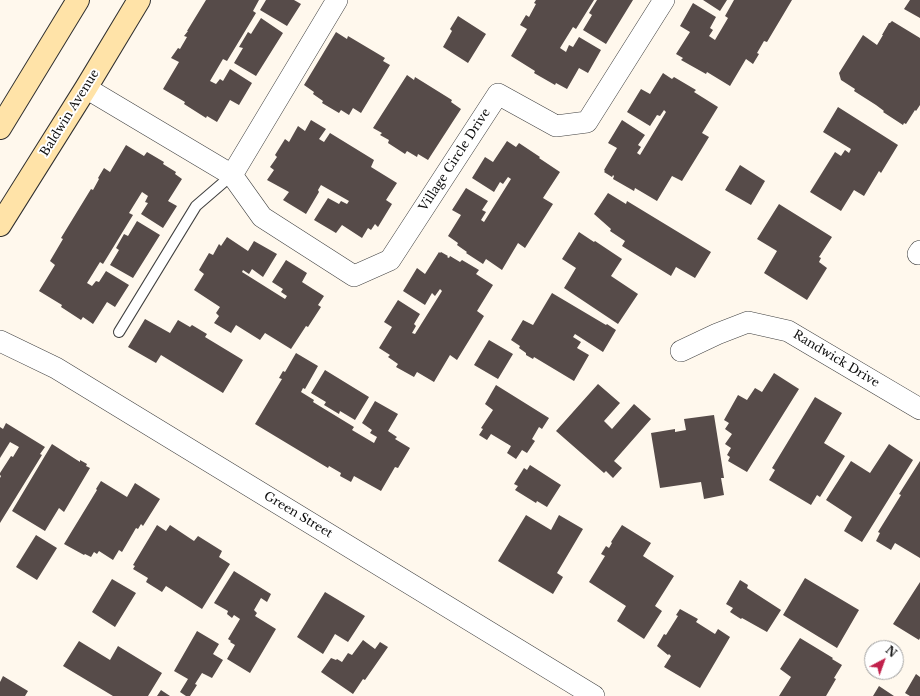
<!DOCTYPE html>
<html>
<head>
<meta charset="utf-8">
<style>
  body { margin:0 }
  #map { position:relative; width:920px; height:696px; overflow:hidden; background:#fff8ed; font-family:"Libre Baskerville",serif }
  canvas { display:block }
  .north { position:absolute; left:864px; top:640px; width:40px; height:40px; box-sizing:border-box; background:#fff; border:1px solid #9e9e9e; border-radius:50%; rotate:41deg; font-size:11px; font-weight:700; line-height:16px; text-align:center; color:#0d0d0d }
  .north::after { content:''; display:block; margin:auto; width:14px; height:18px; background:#c1214b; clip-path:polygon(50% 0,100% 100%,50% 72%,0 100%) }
</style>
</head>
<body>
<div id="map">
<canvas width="920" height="696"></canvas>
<div class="north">N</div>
</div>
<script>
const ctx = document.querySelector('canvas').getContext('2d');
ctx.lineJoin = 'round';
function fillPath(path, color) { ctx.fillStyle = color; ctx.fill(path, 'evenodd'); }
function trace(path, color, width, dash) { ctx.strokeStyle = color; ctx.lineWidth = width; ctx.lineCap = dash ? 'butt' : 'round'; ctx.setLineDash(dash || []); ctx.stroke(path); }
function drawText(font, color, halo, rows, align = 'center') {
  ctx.font = font + ' "Libre Baskerville",serif'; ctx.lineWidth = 4; ctx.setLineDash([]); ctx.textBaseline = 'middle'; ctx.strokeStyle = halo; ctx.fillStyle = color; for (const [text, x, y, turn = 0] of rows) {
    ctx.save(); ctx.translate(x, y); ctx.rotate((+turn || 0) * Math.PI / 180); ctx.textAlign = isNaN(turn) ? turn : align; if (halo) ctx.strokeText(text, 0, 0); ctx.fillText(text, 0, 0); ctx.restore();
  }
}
fillPath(new Path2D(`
  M206 0H259L253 11 256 13 227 61 223 59 210 81 216 84 220 79 223 81 230 69 252 83 239 105 230 100 217 122 207 116 206 118 184 104 185 102 163 89 179 62 171 58 178 48 180 49 187 37 184 36 188 31H187Z
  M266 0H294L301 4 287 26 260 10Z
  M536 0H594L576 29 573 27 560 48 566 52 569 45 573 47 579 37 601 50 588 73 579 68 567 89 556 83 555 85 534 73 535 71 511 56 527 29 520 25 526 15 529 17 536 4 534 3Z
  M597 0H633L606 44 583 30 592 15 589 13Z
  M703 0H727L720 11Z
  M734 0H792L767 42 764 41 757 53 759 54 753 64 746 59 730 86 707 72 706 74 681 60 683 58 676 54 690 32 680 26 693 3 716 17 710 28 713 30 709 36 715 40 728 18 725 16Z
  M910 0H920V18L904 9Z
  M458 16 486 34 468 63 443 47 452 31 450 29Z
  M261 18 283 33 256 76 234 63 243 48 239 47 248 32 251 34Z
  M892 21 920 38V105L916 111 915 110 906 124 904 123 903 125 883 112 884 111 876 105 854 91 855 89 841 80 839 73 863 35 877 45 883 35H882L889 23H890Z
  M336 32 347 39 348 36 385 58 383 61 390 65 361 113 353 108 349 115 341 110 339 113 322 103 323 101 313 94 314 92 304 85Z
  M663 73 672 79 674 77 696 90 694 92 718 107 702 133 709 137 682 181 672 176 657 201 635 188 634 191 613 179 614 176 613 175 612 177 604 172 605 171 604 170 617 148 608 143 622 120 645 135 638 145 641 147 637 153 640 155 666 112 664 110 660 116 657 115 650 126 627 112 641 89 650 94Z
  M407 75 414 80 415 77 452 100 451 102 461 109 428 160 418 154 417 157 407 151 405 154 388 143 389 140 380 135 382 133 373 128Z
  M838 107 898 145 881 173 879 171 864 196 854 190 841 211 810 192 835 152 841 156 845 150 849 153 851 149 823 132Z
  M311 120 326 129 319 139 324 142 330 133 374 160 371 167 397 183 386 200 392 204 378 227 375 224 371 230 368 228 362 238 342 225 336 233 314 220 328 198 339 204 341 201 347 204 349 201 321 185 318 190 319 192 306 214 283 200 289 192 267 180 274 170 270 167 277 157 275 155 285 139 289 142 298 126 305 131Z
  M507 141 516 147 519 143 540 157 539 158 560 172 543 198 553 204 525 248 518 243 502 270 486 259 483 264 466 253 467 252 457 245 458 243 448 236 461 215 452 210 466 188 488 201 482 210 486 212 481 220 484 222 511 179 508 177 503 184 500 182 494 192 472 178 485 157 493 162Z
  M126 145 144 156 147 152 164 162 163 164 176 172 175 174 182 179 168 201 177 206 163 228 141 214 148 203 145 202 148 196 142 192 129 213 133 215 103 264 100 262 87 283 92 286 96 281 99 282 106 271 129 285 115 307 107 302 93 324 83 317 81 320 61 307 62 305 39 291 55 265 50 261 63 239 61 238 91 189 93 190 99 179 98 178 104 168 110 172Z
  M740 165 765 181 751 205 725 190Z
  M608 193 626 204 627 201 711 252 695 278 676 267 671 276 622 246 625 241 610 231 611 229 594 214Z
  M779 204 832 237 819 257 821 258 819 262 827 268 807 300 764 273 777 251 757 239Z
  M137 221 160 235 133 278 110 265 119 250 116 248 124 234 128 236Z
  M579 232 594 242 595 241 622 259 611 276 638 294 618 324 564 288 576 268 562 259Z
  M227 237 248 251 254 241 277 254 263 277 252 269 249 274 243 270 242 272 285 299 287 296 281 292 283 289 272 282 286 260 307 273 302 282 324 296 318 305 321 307 308 327 306 326 291 349 265 333 260 340 236 325 231 333 214 323 219 316 216 313 220 307 194 290 204 274 199 270 209 253 213 255 219 244 221 246Z
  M439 252 440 253 441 252 448 256 447 257 449 258 450 256 460 262 462 260 479 270 476 274 493 285 477 311 484 316 457 360 450 355 434 382 417 372 414 377 396 367 398 364 388 357 390 355 379 348 392 327 384 322 398 300 420 314 414 324 416 326 412 333 415 334 442 291 440 289 435 296 432 293 425 305 403 291 417 268 425 274Z
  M552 293 606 325 607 324 616 330 603 352 575 334 573 337 581 342 577 348 589 355 574 381 534 357 533 359 526 355V353L519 348 520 346 511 340 523 320 533 325Z
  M145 319 170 333 178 320 190 327 192 325 207 334 205 337 243 360 223 393 161 355 156 363 128 347Z
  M489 340 513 354 498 379 474 365Z
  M296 353 318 366 305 389 303 388 301 392 314 400 313 402 354 427 352 430 374 443 377 437 370 433 372 430 362 423 375 401 398 414 388 431 397 437 395 439 410 448 398 468 395 467 381 491 354 476 351 482 340 476 341 473 329 466 328 468 255 424 282 379 279 378 283 371 285 372Z
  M325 370 369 397 355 420 340 411 339 414 324 405 326 402 311 393Z
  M774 373 799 389 747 472 728 461 730 457 727 455 731 448 725 444 732 434 725 429 729 423 724 420 738 395 747 400 755 388 762 392Z
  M598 384 620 403 604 421 612 429 634 404 651 419 614 461 622 468 613 478 606 471 604 473 556 431Z
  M496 385 549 418 542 429 539 427 532 439 535 441 527 453 522 450 516 459 507 453 511 446 491 434 487 440 479 435 483 429 481 428 493 410 485 404Z
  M815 397 842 413 824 443 845 456 820 497 817 495 811 505 769 480 775 470 772 468Z
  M714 415 724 478H721L724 495 704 499 701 482 660 488 651 433 675 429V432L686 430 684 419Z
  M6 423 45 447 40 454 42 455 0 523V478L1 476 0 475V473L11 456 13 457 19 447 10 442 0 458V427L3 429Z
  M52 444 80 462V460L87 464 86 466 90 468 64 512 59 508 45 531 12 511Z
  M889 444 913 460 862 542 844 531 852 517 826 500 851 461 870 473Z
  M920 461V558L895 543 891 550 876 541 880 533 878 532 901 495 899 494Z
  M530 465 561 485 547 507 537 501 536 503 515 490 518 486 514 484 524 468 527 470Z
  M101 481 127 497 135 483 160 499 143 526 141 524 138 529 136 528 122 552 119 550 113 560 99 551 97 554 94 552 91 557 85 554 84 555 64 544 97 490 96 489Z
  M526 515 551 530 559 515 583 529 557 573 563 577 553 594 498 561Z
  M157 525 166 531 170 525 194 541 198 536 222 551 219 557 230 564 202 609 166 586 162 592 146 582 148 578 133 569 135 566 133 565Z
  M622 525 651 543 643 556 674 576 655 606 662 611 644 639 617 621 626 606 589 582 605 556 601 554 606 546 609 548 612 543 611 542Z
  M36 535 57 548 37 580 16 567Z
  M234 571 271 594 267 602 261 598 254 610 257 613 255 616 276 629 250 673 227 659 235 645 230 642 231 641 228 639 240 619 234 615 232 618 227 614 228 611 214 603Z
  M805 578 859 610 837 648 783 615Z
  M112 579 136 593 115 627 92 612Z
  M740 580 748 585 747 588 781 610 767 632 742 618 741 619 730 612 733 608 726 604Z
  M920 582V638L919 640 893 624Z
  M325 592 365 616 348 642 335 634 323 654 297 637Z
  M680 609 698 619 696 622 715 634 718 629 730 637 700 688 664 667 671 656 669 654 668 655 657 646 664 634 666 635 678 616 676 615Z
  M197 631 219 644 213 654 223 660 212 678 202 673 195 684 197 685 190 696H186L180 692 188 679 174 671Z
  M800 638 833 658 832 659 842 665 834 678 836 679 826 696H779L791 677 780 669Z
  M363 640 375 649 380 642 388 647 365 680 363 679 353 694 321 672 331 658 336 660 337 659 342 662 348 653 352 655Z
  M79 641 110 660 118 646 162 673 148 696H113L63 666Z
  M916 674 920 677V696H910L905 693Z
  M3 676 28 691 25 696H0V682Z
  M879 686 894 696H873Z
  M161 690 170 696H157Z`), '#564b49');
const service = new Path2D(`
  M119 332 196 206 232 175`);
const minor = new Path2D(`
  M86 88 232 175 262 217 354 276 390 260 498 94 556 126 587 122 664 0
  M232 175 337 0
  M918 254 920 251
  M0 341 56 368 594 696
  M681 351 717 334 748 322 788 331 920 409`);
const secondary = new Path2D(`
  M0 128 78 0
  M0 225 86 88 139 0`);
trace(service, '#404040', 12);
trace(minor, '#404040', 22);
trace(secondary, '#2f2f2f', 24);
trace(service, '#fff', 10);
trace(minor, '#fff', 21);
trace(secondary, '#ffe3a8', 22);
drawText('12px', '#0d0d0d', '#fff', [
  ["Baldwin Avenue",70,113,-58],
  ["Village Circle Drive",455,160,-57],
  ["Randwick Drive",836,359,31],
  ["Green Street",298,515,31]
]);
</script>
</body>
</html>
